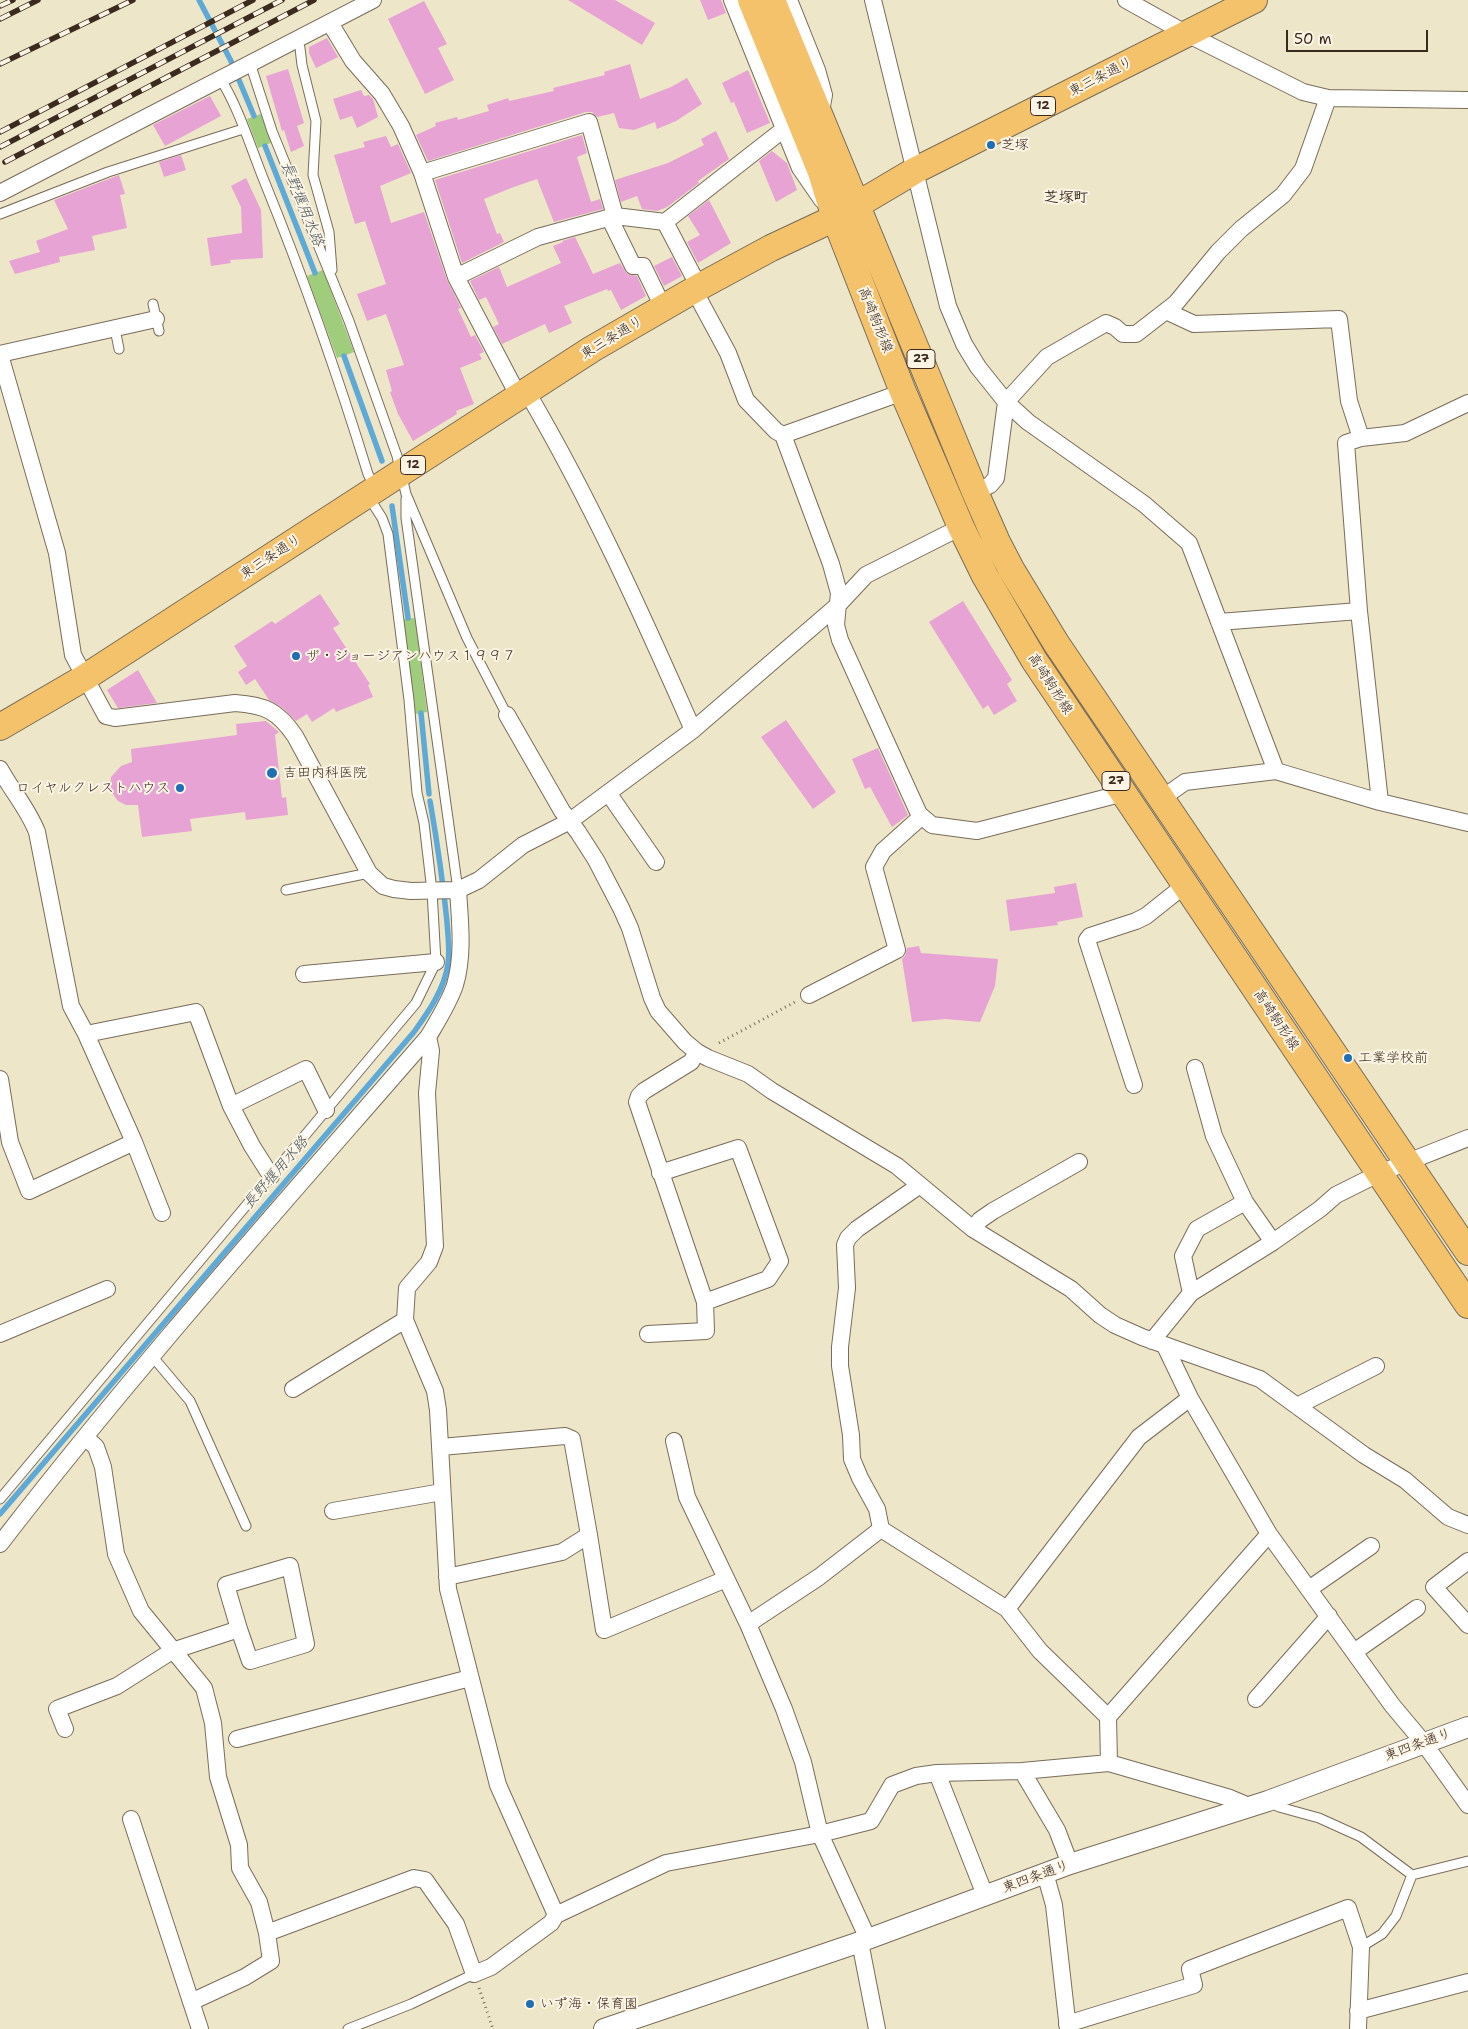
<!DOCTYPE html>
<html>
<head>
<meta charset="utf-8">
<style>
  body { margin:0 }
  #map { position:relative; width:1468px; height:2029px; overflow:hidden; background:#ede6c8; font-family:"Shantell Sans",sans-serif }
  canvas { display:block }
  .scale { position:absolute; left:1286px; top:30px; width:142px; height:22px; box-sizing:border-box; border:2px solid #3b2a1e; border-top:0; padding-left:6px; font-size:15px; line-height:18px; white-space:nowrap; color:#3b2a1e; -webkit-text-stroke:4px #fcf5e5; paint-order:stroke }
</style>
</head>
<body>
<div id="map">
<canvas width="1468" height="2029"></canvas>
<div class="scale">50 m</div>
</div>
<script>
const ctx = document.querySelector('canvas').getContext('2d');
ctx.lineJoin = 'round';
function fillPath(path, color) { ctx.fillStyle = color; ctx.fill(path, 'evenodd'); }
function trace(path, color, width, dash) { ctx.strokeStyle = color; ctx.lineWidth = width; ctx.lineCap = dash ? 'butt' : 'round'; ctx.setLineDash(dash || []); ctx.stroke(path); }
function drawText(font, color, halo, rows, align = 'center') {
  ctx.font = font + ' "Shantell Sans","Klee One",sans-serif'; ctx.lineWidth = 4; ctx.setLineDash([]); ctx.textBaseline = 'middle'; ctx.strokeStyle = halo; ctx.fillStyle = color; for (const [text, x, y, turn = 0] of rows) {
    ctx.save(); ctx.translate(x, y); ctx.rotate((+turn || 0) * Math.PI / 180); ctx.textAlign = isNaN(turn) ? turn : align; if (halo) ctx.strokeText(text, 0, 0); ctx.fillText(text, 0, 0); ctx.restore();
  }
}
fillPath(new Path2D(`
  M261 114 273 142 258 148 247 119Z
  M323 270 354 352 337 358 307 276Z
  M415 618 427 712 415 714 403 619Z`), '#9fcd7b');
trace(new Path2D(`
  M199 0 231 61 254 116
  M265 146 315 273
  M344 356 382 461
  M392 506 408 618
  M421 713 429 794
  M0 1514 414 1032C429 1011 444 990 448 964 450 951 448 936 447 922 443 882 437 841 430 801`), '#5ea9d6', 5.5);
fillPath(new Path2D(`
  M568 0H615L655 23 642 45Z
  M700 0H721L726 13 708 20Z
  M424 1 447 44 438 48 454 80 425 94 388 19Z
  M327 38 338 57 316 68 309 53V47Z
  M630 64 640 99 671 87 687 78 702 104 676 121 657 129 655 122 634 130 619 128 614 113 597 117 592 112H586L428 161 416 135 436 126 435 123 457 117 458 120 489 111 487 105 508 98 509 101 554 91 553 88 605 75 604 72Z
  M288 69 304 123 297 126 304 146 291 152 284 130 282 131 266 76Z
  M748 70 770 123 747 133 734 102 731 103 722 83Z
  M361 90 364 96 369 95 373 99 378 117 357 128 352 116 340 120 333 99Z
  M210 96 221 116 165 146 153 125Z
  M716 131 729 159 698 181 699 183 667 207 657 211 642 209 637 196 621 202 615 180 668 163 704 145 701 139Z
  M582 135 587 153 577 157 591 202 600 199 603 209 554 222 537 179 511 188 484 199 497 234 500 233 504 242 462 263 435 180Z
  M386 136 391 147 398 144 411 173 380 186 391 223 424 212 447 280 461 308 458 309 471 337 475 335 484 352 479 354 482 359 460 368 474 404 456 411 457 414 413 441 398 414 390 392 392 391 386 370 404 365 386 314 367 321 357 294 386 284 365 221 355 224 334 155 365 147 363 142Z
  M772 151 787 163 797 190 776 202 759 161Z
  M181 155 186 170 164 177 159 162Z
  M119 175 125 194 120 195 127 228 92 236 95 250 59 257 60 262 15 274 9 261 40 252 36 241 68 229 54 200Z
  M246 178 261 210 263 258 230 260 231 263 211 266 207 238 242 233 241 207 231 186Z
  M709 200 731 243 698 263 687 242 700 235 688 216Z
  M575 237 593 274 620 263 627 274 637 276 646 296 621 310 611 290 608 291 607 289 564 306 572 323 549 333 545 324 502 344 493 327 499 324 486 297 479 300 470 281 499 267 507 287 561 263 553 246 563 242 562 241Z
  M672 257 682 276 664 286 654 266Z
  M320 594 340 624 333 628 370 684 368 685 373 697 336 712 334 708 312 722 307 714 296 721 283 708 269 700 255 679 246 685 238 672 247 666 234 646 272 621 275 624Z
  M963 601 1012 680 1007 684 1017 701 994 715 988 705 983 709 929 622Z
  M138 670 157 703 118 708 107 690Z
  M786 720 836 792 813 809 761 737Z
  M266 721 279 732 275 735 282 798 286 797 288 815 246 820 245 812 190 819 192 831 142 837 138 805H126L118 801 113 794 110 786 111 777 121 766 132 762 131 749 237 735 236 724Z
  M878 748 908 815 892 827 870 787 865 789 852 759Z
  M1076 883 1083 917 1057 922 1058 925 1010 931 1006 900 1055 893 1054 887Z
  M919 946 921 953 998 959 995 986 980 1022 945 1019 912 1022 902 959 905 956 907 948Z`), '#e7a3d3');
const service = new Path2D(`
  M297 39 300 48 302 65 316 121 313 175 329 232 332 270
  M250 63 272 131 349 321 397 456 406 494 467 638 507 715
  M220 78C240 110 251 149 265 183 304 279 338 376 368 474L375 488
  M0 214 108 172 243 129
  M153 304 159 331
  M115 329 119 349
  M406 499V518L458 890
  M286 890 369 873
  M152 1356 190 1401 246 1526
  M0 1499 416 1003 436 962 432 891 424 823 417 793 409 700 388 534 382 518 368 496
  M1270 1802 1279 1807 1319 1818 1361 1837 1412 1875
  M1361 1947 1382 1934 1396 1916 1412 1875 1468 1861
  M348 2029 411 2004 474 1974`);
const minor = new Path2D(`
  M732 0 800 168 822 200
  M789 0 817 70 824 95 822 106
  M873 0 948 306 964 344 978 367 1006 402 1028 422 1144 504 1189 543 1276 771
  M1126 0 1187 34 1303 92 1328 98 1468 100
  M330 23 353 61 382 94 401 126 422 173 456 277 519 397
  M422 173 589 122 615 216
  M0 193 373 0
  M609 217 633 266H643L663 307
  M665 222 699 287
  M456 277 538 237 615 216 665 222 784 129 800 120
  M694 290 728 353 746 400 776 431 783 435 831 564 839 593 836 625 840 640 919 814 932 825 977 831 1124 793
  M1166 311 1194 324 1339 319 1349 401 1361 438
  M0 354 156 319
  M0 355 57 553 73 655 106 716 115 718 235 703C265 705 278 711 295 736L369 873 383 886 394 889 411 891 458 890 479 880 523 845 570 821 693 730 838 605 866 575 961 527
  M527 392C591 501 642 614 693 730
  M783 435 903 392
  M975 492 990 485 996 478 1006 402 1047 357 1106 323 1115 327 1123 334H1136L1176 303 1218 252 1241 229 1283 195 1303 169 1328 98
  M1219 622 1359 611
  M507 715 562 811 578 832 596 860 621 908 630 928 652 998 658 1011 685 1042 697 1052 708 1058 748 1074 772 1091 897 1166 973 1229 1071 1289 1100 1315 1115 1325 1142 1337 1260 1379 1364 1455 1405 1480 1448 1517 1468 1525
  M0 769C12 791 28 809 37 832L71 1006 86 1034 134 1142 162 1213
  M609 794 656 862
  M1161 799 1185 782 1276 771 1380 802 1468 823
  M1380 802 1359 611 1346 443 1361 438 1405 433 1468 403
  M304 974 436 962
  M809 995 897 950 874 867 883 851 921 817
  M86 1034 196 1012 231 1106 252 1146 271 1176
  M428 1037 431 1051 427 1093 435 1246 429 1262 407 1288 405 1320 435 1391 438 1410 448 1589 498 1785 556 1915
  M1195 1068 1214 1136 1245 1202
  M0 1079 10 1142 29 1191 134 1142
  M1134 1085 1087 940 1090 936 1136 921 1146 916 1185 885
  M231 1106 306 1069 326 1110
  M660 1173 738 1148 780 1261 768 1279 705 1302
  M973 1229 980 1220 993 1211 1079 1162
  M1191 1293 1183 1256 1197 1229 1245 1202 1273 1242
  M0 1334 107 1289
  M648 1334 706 1331 705 1302 637 1102 639 1096 644 1091 691 1062 697 1052
  M1152 1341 1191 1293 1273 1242 1320 1209 1336 1195 1380 1173 1468 1138
  M1165 1346 1190 1398 1269 1534 1392 1705 1423 1742 1468 1805
  M293 1389 405 1320
  M1297 1406 1376 1366
  M85 1437 96 1447 103 1467 116 1554 141 1611 204 1688 213 1723 218 1777 239 1845 240 1868 259 1902 267 1933 271 1961 245 1977 191 2002
  M674 1441 687 1497 748 1624
  M441 1447 565 1436 572 1439 589 1535 604 1630 726 1579
  M333 1511 442 1492
  M881 1529 1007 1609 1040 1651 1108 1717 1109 1763
  M0 1544C135 1369 283 1204 428 1037 438 1020 449 1003 455 985 464 954 460 922 458 890
  M1468 1561 1434 1587 1468 1625
  M447 1577 562 1552 589 1535
  M1309 1589 1371 1546
  M1007 1609 1139 1437 1190 1398
  M1354 1652 1417 1608
  M1256 1699 1329 1616
  M1108 1717 1269 1534
  M65 1729 57 1709 117 1686 172 1651 239 1629 226 1585 290 1566 306 1644 250 1661 239 1629
  M237 1739 470 1678
  M1022 1771 1057 1830 1070 1864
  M937 1773 985 1895
  M131 1819 200 2029
  M1045 1873 1054 1905 1068 2029
  M267 1933 414 1878 425 1880 456 1924 474 1974 491 1967 551 1923 556 1915 666 1863 820 1834 871 1821 892 1785 916 1776 937 1773 1022 1771 1109 1763 1230 1798 1249 1806
  M868 1939 820 1834 803 1762 784 1709 748 1624 819 1577 881 1529 877 1509 860 1478 852 1459 851 1435 840 1366V1347L847 1288 845 1245 848 1238 857 1229 920 1185
  M860 1942 877 2029
  M1358 2011 1468 1982
  M1067 2024 1194 1985 1190 1969 1348 1908 1361 1947 1358 2029`);
const tertiary = new Path2D(`
  M604 2029 860 1942 1070 1864 1268 1801 1468 1727`);
const primary = new Path2D(`
  M751 0 821 172 835 218 903 392 961 527 985 576 1034 660 1468 1305
  M772 0 975 492 997 542 1011 569 1056 643 1468 1252
  M0 727 84 678 592 349 699 287 771 248 835 218 916 170 1254 0`);
trace(service, '#796c5a', 11);
trace(minor, '#796c5a', 18);
trace(tertiary, '#796c5a', 22);
trace(primary, '#796c5a', 28);
trace(new Path2D(`
  M719 1043 795 1002
  M479 1988 493 2029`), '#796c5a', 3, [1, 4]);
trace(service, '#fff', 9);
trace(minor, '#fff', 16);
trace(tertiary, '#fff', 20);
trace(primary, '#f3c26a', 26);
const rail = new Path2D(`
  M0 6 13 0
  M0 19 38 0
  M0 64 133 0
  M0 132 253 0
  M0 147 282 0
  M5 162 314 0`);
trace(rail, '#3b2a1e', 5.5);
trace(rail, '#fcf5e5', 4, [11]);
for (const [x, y, r, color] of [
  [991,145,5,"#1f6fb2"],
  [296,656,5,"#1f6fb2"],
  [272,773,6,"#1f6fb2"],
  [180,788,5,"#1f6fb2"],
  [1348,1058,5,"#1f6fb2"],
  [530,2004,5,"#1f6fb2"]
]) { const dot = new Path2D(); dot.arc(x, y, r, 0, 2 * Math.PI); ctx.fillStyle = color; ctx.fill(dot); trace(dot, '#fcf5e5', 2); }
for (const [x, y, w] of [
  [1043,106,25],
  [921,359,28],
  [413,465,25],
  [1116,781,28]
]) { const box = new Path2D(); box.roundRect(x - w / 2, y - 9.5, w, 19, 4); ctx.fillStyle = '#fcf5e5'; ctx.fill(box); trace(box, '#3b2a1e', 1); }
drawText('bold 12px', '#3b2a1e', null, [
  ["12",1043,106],
  ["27",921,359],
  ["12",413,465],
  ["27",1116,781]
]);
drawText('14px', '#3b2a1e', '#fcf5e5', [
  ["東三条通り",1101,77,-27],
  ["高崎駒形線",875,320,68],
  ["東三条通り",612,338,-31],
  ["東三条通り",271,557,-33],
  ["高崎駒形線",1050,684,57],
  ["高崎駒形線",1276,1020,56],
  ["東四条通り",1418,1745,-20],
  ["東四条通り",1036,1877,-20]
]);
drawText('14px', '#3b2a1e', '#fcf5e5', [
  ["芝塚",1001,145],
  ["ザ・ジョージアンハウス１９９７",306,656],
  ["吉田内科医院",283,773],
  ["ロイヤルクレストハウス",170,788,"right"],
  ["工業学校前",1358,1058],
  ["いず海・保育園",540,2004]
], 'left');
drawText('bold 15px', '#3b2a1e', '#fcf5e5', [
  ["芝塚町",1066,198]
]);
drawText('italic 15px', '#47565e', '#fcf5e5', [
  ["長野堰用水路",302,204,68],
  ["長野堰用水路",276,1173,-49]
]);
</script>
</body>
</html>
